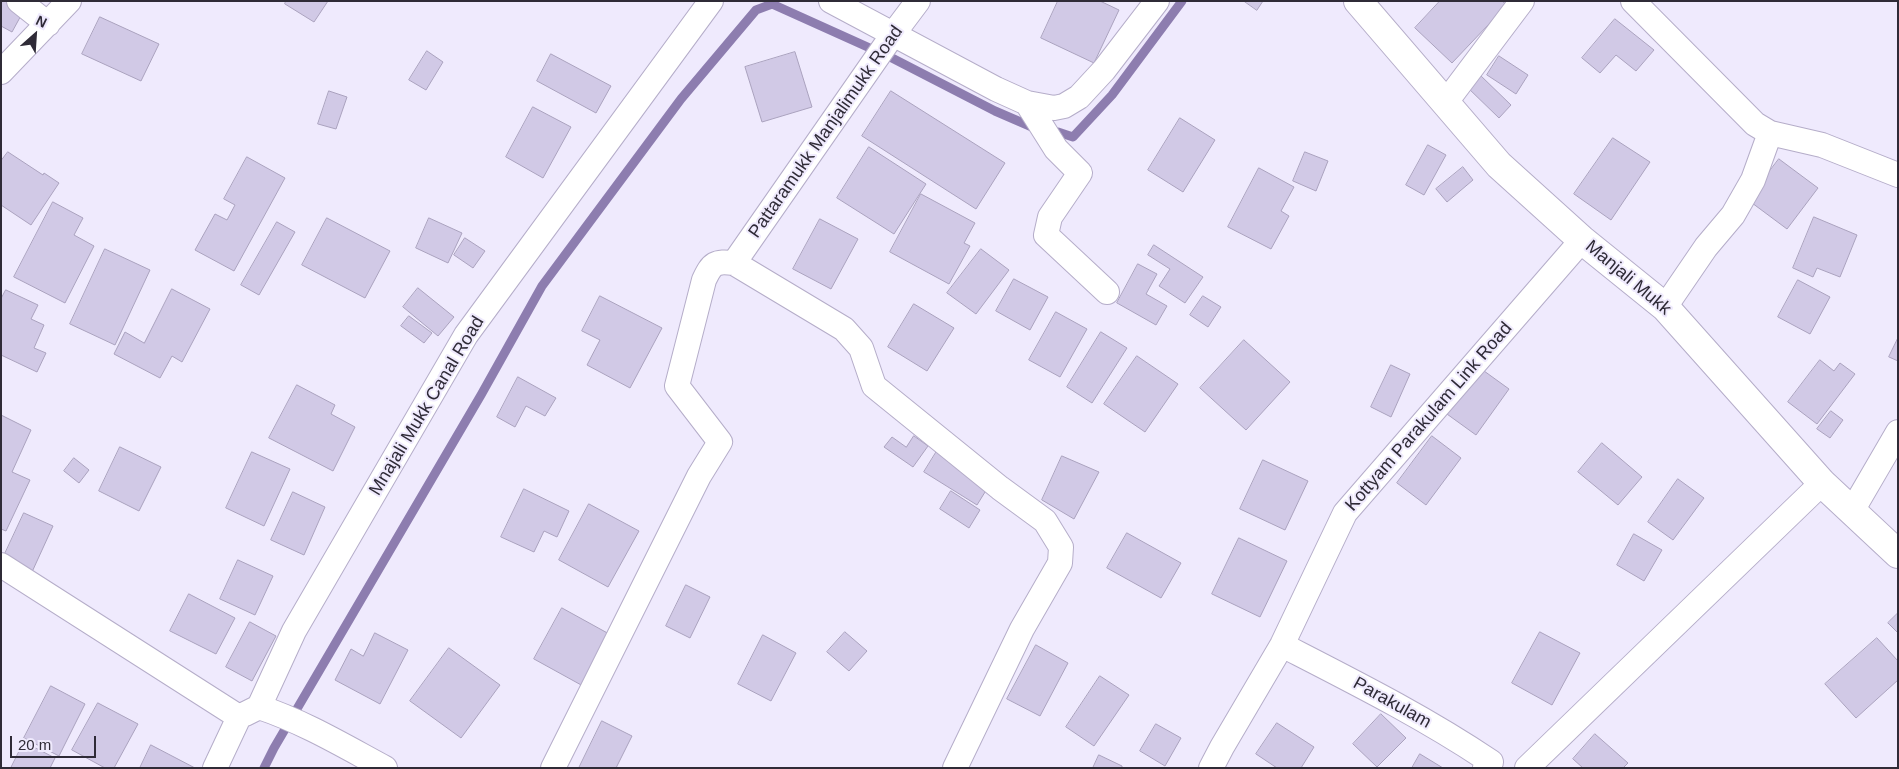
<!DOCTYPE html>
<html>
<head>
<meta charset="utf-8">
<style>
  body { margin:0 }
  #map { position:relative; width:1899px; height:769px; overflow:hidden; background:#efeafd; font-family:Helvetica,sans-serif }
  canvas { display:block }
  .frame { position:absolute; inset:0; border:2px solid #2f2b37; pointer-events:none }
  .north { position:absolute; left:10px; top:10px; width:50px; height:50px; -webkit-text-stroke:4px #efeafd; paint-order:stroke; rotate:26deg; font-size:14px; font-weight:700; line-height:20px; text-align:center; color:#2f2b37 }
  .north::after { content:''; display:block; margin:auto; width:18px; height:22px; background:#2f2b37; clip-path:polygon(50% 0,100% 100%,50% 72%,0 100%) }
  .scale { position:absolute; left:10px; top:736px; width:86px; height:22px; box-sizing:border-box; border:2px solid #2f2b37; border-top:0; padding-left:6px; font-size:15px; line-height:18px; white-space:nowrap; color:#2f2b37; -webkit-text-stroke:4px #efeafd; paint-order:stroke }
</style>
</head>
<body>
<div id="map">
<canvas width="1899" height="769"></canvas>
<div class="frame"></div>
<div class="north">N</div>
<div class="scale">20 m</div>
</div>
<script>
const ctx = document.querySelector('canvas').getContext('2d');
ctx.lineJoin = 'round';
function trace(path, color, width, dash) { ctx.strokeStyle = color; ctx.lineWidth = width; ctx.lineCap = dash ? 'butt' : 'round'; ctx.setLineDash(dash || []); ctx.stroke(path); }
function fillPath(path, color) { ctx.fillStyle = color; ctx.fill(path, 'evenodd'); }
function drawText(font, color, halo, rows, align = 'center') {
  ctx.font = font + ' Helvetica,sans-serif'; ctx.lineWidth = 4; ctx.setLineDash([]); ctx.textBaseline = 'middle'; ctx.strokeStyle = halo; ctx.fillStyle = color; for (const [text, x, y, turn = 0] of rows) {
    ctx.save(); ctx.translate(x, y); ctx.rotate((+turn || 0) * Math.PI / 180); ctx.textAlign = isNaN(turn) ? turn : align; if (halo) ctx.strokeText(text, 0, 0); ctx.fillText(text, 0, 0); ctx.restore();
  }
}
trace(new Path2D(`
  M892 58 995 111 1032 127
  M1058 132 1073 137 1112 95 1182 1
  M264 768 274 748 481 395 542 286 681 99 756 10 772 4 872 49`), '#8d7daf', 9);
const building = new Path2D(`
  M1 1H29L12 32 1 26Z
  M286 1H328L314 22 285 4Z
  M1058 1H1100L1119 10 1094 63 1041 38Z
  M1244 1H1263L1257 10Z
  M1440 1H1502L1507 5 1452 63 1415 28Z
  M100 17 159 44 141 81 82 54Z
  M1615 19 1654 50 1636 71 1616 55 1600 73 1582 58Z
  M427 51 443 62 426 90 409 80Z
  M795 52 812 107 762 122 745 67Z
  M551 54 611 86 596 113 537 81Z
  M1499 56 1528 75 1516 94 1487 75Z
  M1479 74 1511 105 1499 118 1466 86Z
  M329 91 347 97 336 129 318 124Z
  M891 91 1005 163 976 209 862 136Z
  M533 107 571 127 543 178 506 157Z
  M1180 118 1215 140 1183 192 1148 170Z
  M1613 138 1650 162 1611 220 1574 194Z
  M1428 145 1446 155 1424 195 1406 185Z
  M869 147 926 184 894 234 837 198Z
  M8 152 43 175 44 173 59 183 31 225 1 205V161Z
  M1305 152 1328 161 1316 191 1293 181Z
  M247 157 285 178 234 271 195 250 215 214 227 220 235 205 224 199Z
  M1779 159 1818 188 1787 229 1748 200Z
  M1463 167 1473 180 1447 202 1436 189Z
  M1259 168 1294 187 1281 211 1289 216 1271 249 1228 227Z
  M921 194 975 223 964 243 970 246 949 284 890 252Z
  M53 202 83 218 74 235 94 246 65 303 14 277Z
  M1814 217 1857 235 1840 277 1817 268 1813 277 1793 268Z
  M327 218 390 251 365 298 302 265Z
  M429 218 462 233 448 263 416 248Z
  M820 219 858 239 831 289 793 269Z
  M277 222 295 232 259 295 241 285Z
  M465 238 485 251 473 268 454 255Z
  M1154 245 1203 277 1185 303 1159 286 1170 269 1148 255Z
  M105 249 150 270 115 345 70 324Z
  M981 249 1009 270 976 314 947 293Z
  M1138 264 1157 274 1146 294 1167 306 1156 325 1117 303Z
  M1014 279 1048 297 1030 330 996 311Z
  M1798 280 1830 297 1810 334 1778 317Z
  M418 288 454 317 438 336 403 307Z
  M172 289 210 309 182 362 172 356 160 378 114 354 125 332 144 343Z
  M6 290 38 305 31 319 44 325 34 348 46 353 37 372 1 355V299Z
  M600 296 662 328 630 388 587 365 600 340 582 331Z
  M1203 296 1221 307 1208 327 1190 315Z
  M914 304 954 328 927 371 888 347Z
  M1056 312 1087 329 1060 377 1029 360Z
  M409 316 432 333 424 343 401 326Z
  M1101 332 1127 348 1092 403 1067 387Z
  M1898 338V361L1889 357Z
  M1244 340 1290 382 1246 430 1200 388Z
  M1137 356 1178 384 1145 432 1104 404Z
  M1820 360 1834 371 1840 363 1855 374 1817 424 1788 402Z
  M1473 363 1509 389 1476 435 1440 409Z
  M1391 365 1410 374 1391 417 1371 407Z
  M518 377 556 398 545 416 526 406 515 427 497 417Z
  M297 385 335 405 331 414 355 427 333 471 269 438Z
  M1831 411 1843 420 1830 438 1817 429Z
  M1 415 31 430 12 472 30 480 6 531 1 529Z
  M914 436 928 446 913 467 884 447 892 437 906 447Z
  M1432 436 1461 458 1426 505 1397 483Z
  M1602 443 1642 477 1618 505 1578 472Z
  M120 447 161 467 139 511 99 491Z
  M937 451 990 484 977 505 924 472Z
  M252 452 290 469 264 526 226 508Z
  M1062 456 1099 472 1074 519 1042 500Z
  M74 458 89 470 79 483 64 471Z
  M1263 460 1308 481 1285 530 1240 509Z
  M1678 479 1704 498 1673 540 1648 522Z
  M524 489 569 511 557 537 544 531 534 552 501 537Z
  M951 491 980 510 969 528 940 509Z
  M293 492 325 507 304 555 271 540Z
  M589 504 639 531 608 587 559 560Z
  M24 513 53 526 32 572 3 558Z
  M1127 533 1181 563 1161 598 1107 568Z
  M1634 534 1662 550 1644 581 1617 565Z
  M1239 538 1287 561 1260 617 1212 594Z
  M238 560 273 576 255 615 220 599Z
  M686 585 710 597 690 638 666 626Z
  M189 594 235 618 216 654 170 631Z
  M562 608 611 635 583 686 534 659Z
  M1898 613V633L1888 623Z
  M250 622 276 636 252 681 226 667Z
  M845 632 867 651 849 671 827 652Z
  M1540 632 1580 653 1552 705 1512 683Z
  M375 633 408 650 380 704 335 680 351 649 363 656Z
  M763 635 796 653 771 701 738 684Z
  M1877 638 1898 661V680L1856 718 1825 684Z
  M1036 645 1068 663 1040 716 1007 699Z
  M449 648 500 685 461 738 410 701Z
  M1100 676 1129 695 1094 746 1066 727Z
  M51 686 85 704 59 756 24 738Z
  M98 703 138 724 114 768H105L72 750Z
  M1381 714 1406 738 1377 767 1353 744Z
  M602 721 632 736 616 768H579Z
  M1277 723 1314 747 1301 768H1277L1256 754Z
  M1156 724 1181 738 1165 766 1140 751Z
  M1595 734 1628 763 1623 768H1583L1573 759Z
  M24 742 55 758 50 768H11Z
  M151 745 195 768H140Z
  M1420 754 1443 768H1412Z
  M1099 755 1122 766V768H1093Z`);
fillPath(building, '#d1c9e6');
trace(building, '#aaa2be', 1);
const street = new Path2D(`
  M19 1 48 24
  M831 1 996 89 1027 103 1054 108 1064 106 1079 97 1104 70 1157 1
  M1633 1 1755 124 1770 133 1822 145 1898 175
  M1 72 69 1
  M1446 102 1522 1
  M1027 103 1056 149 1080 173 1050 217 1046 235 1107 292
  M734 263 894 33 918 1
  M1665 307 1706 247 1733 215 1753 180 1770 133
  M1852 511 1898 432
  M1 565 239 717
  M1282 645C1354 682 1424 717 1491 762L1485 768
  M259 707 294 631 466 335 711 1
  M245 714 259 707C304 722 344 746 385 768
  M215 768 239 717
  M553 768 699 476 720 442 677 386 704 280C712 263 715 261 734 263L844 329 861 348 874 386 1000 488 1045 521 1061 547 1060 563 1022 629 955 768
  M1211 768 1222 747 1282 645 1345 513 1582 240
  M1527 768 1822 483`);
const secondary = new Path2D(`
  M1358 1 1499 165 1582 240 1665 307 1822 483 1898 554`);
trace(street, '#b5adc9', 26);
trace(secondary, '#b5adc9', 30);
trace(street, '#fff', 24);
trace(secondary, '#fff', 28);
drawText('18px', '#2f2b37', '#efeafd', [
  ["Pattaramukk Manjalimukk Road",826,132,-55],
  ["Manjali Mukk",1628,278,40],
  ["Mnajali Mukk Canal Road",427,406,-59],
  ["Kottyam Parakulam Link Road",1429,417,-49],
  ["Parakulam",1392,703,29]
]);
</script>
</body>
</html>
